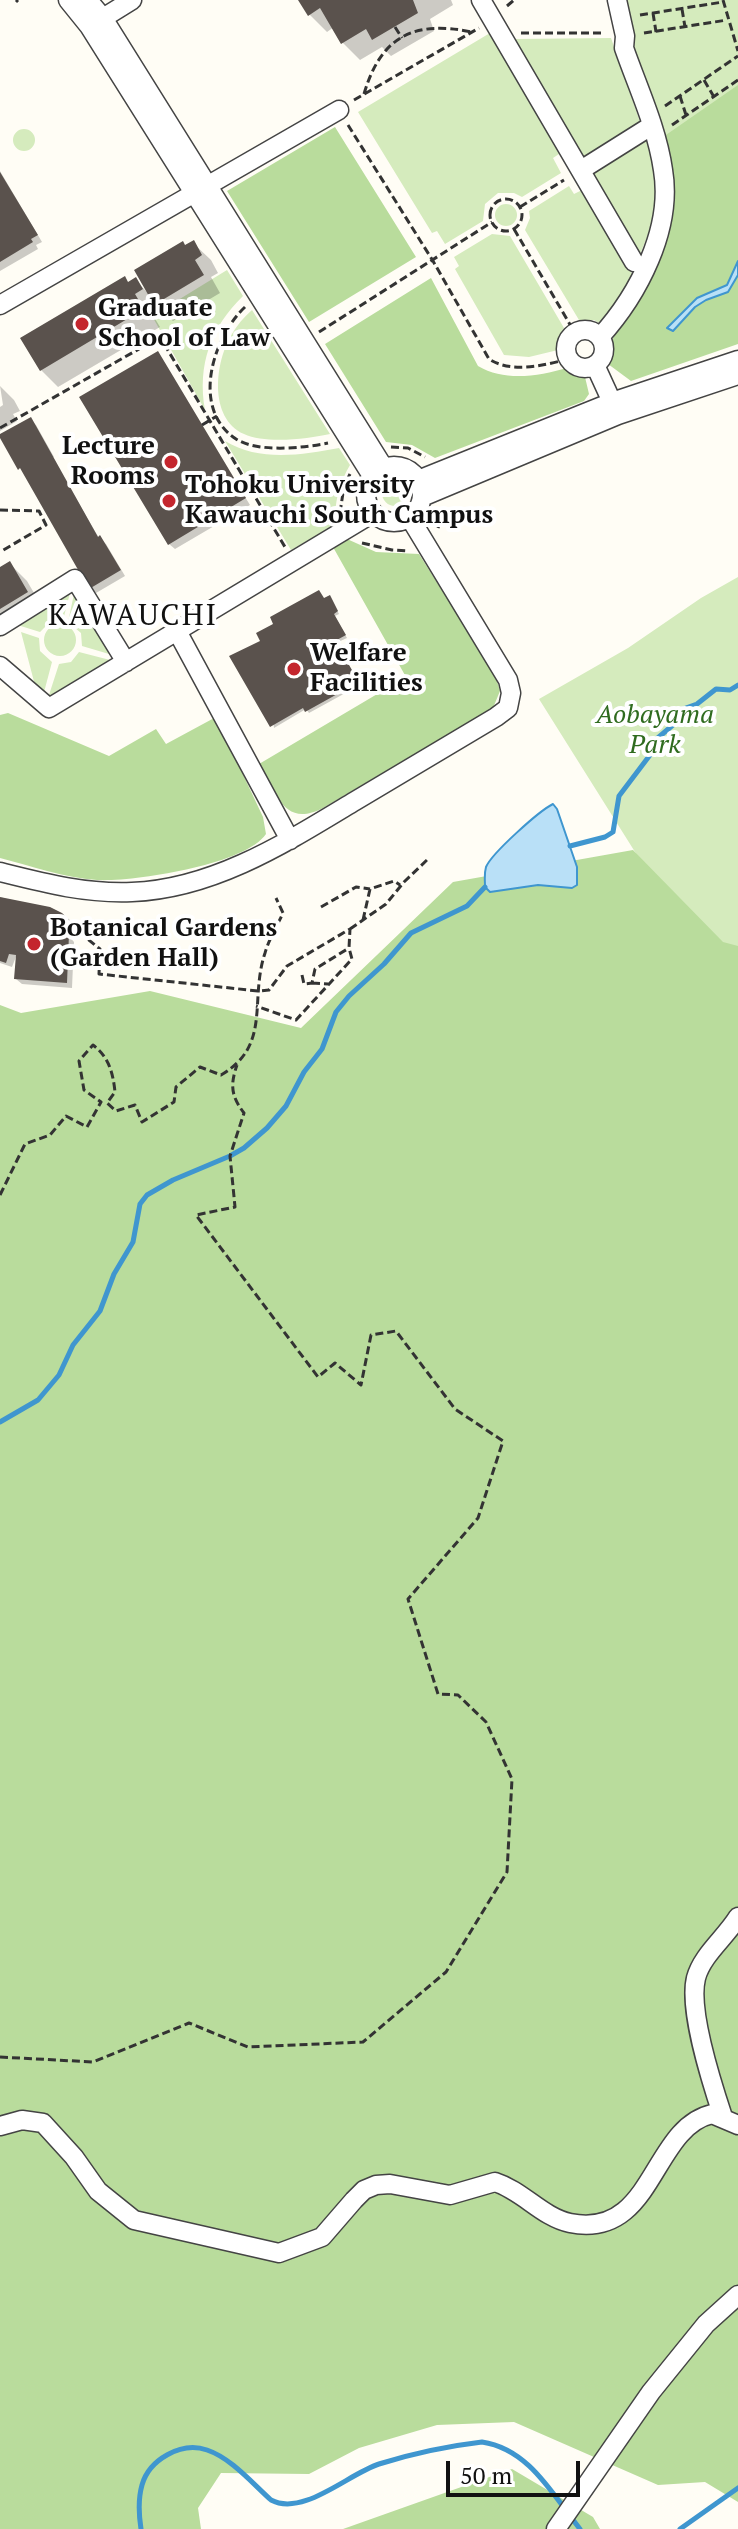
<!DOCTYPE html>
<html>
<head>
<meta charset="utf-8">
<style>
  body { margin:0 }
  #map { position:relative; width:738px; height:2529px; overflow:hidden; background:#fffdf5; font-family:"PT Serif",serif }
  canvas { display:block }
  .scale { position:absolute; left:446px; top:2461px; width:134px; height:36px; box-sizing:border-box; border:4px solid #111; border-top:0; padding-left:10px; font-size:24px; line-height:28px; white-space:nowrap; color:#111; -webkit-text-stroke:6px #fff; paint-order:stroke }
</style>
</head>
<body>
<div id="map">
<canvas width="738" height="2529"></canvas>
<div class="scale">50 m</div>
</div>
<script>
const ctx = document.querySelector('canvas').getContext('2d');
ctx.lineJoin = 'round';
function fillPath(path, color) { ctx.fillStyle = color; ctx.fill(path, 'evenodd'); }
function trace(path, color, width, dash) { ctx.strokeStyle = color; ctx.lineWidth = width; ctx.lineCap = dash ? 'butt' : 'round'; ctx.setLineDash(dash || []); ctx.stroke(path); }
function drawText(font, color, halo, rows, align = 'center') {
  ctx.font = font + ' "PT Serif",serif'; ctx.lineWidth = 8; ctx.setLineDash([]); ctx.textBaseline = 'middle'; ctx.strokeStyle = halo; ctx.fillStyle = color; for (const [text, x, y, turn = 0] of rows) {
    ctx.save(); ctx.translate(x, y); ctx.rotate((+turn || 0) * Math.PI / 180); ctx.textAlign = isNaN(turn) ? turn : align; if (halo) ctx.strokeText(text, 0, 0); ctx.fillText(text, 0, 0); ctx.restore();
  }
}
fillPath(new Path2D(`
  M622 0H738V344L630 316 645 289 660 250 670 218 674 189 663 137 630 40Z
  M490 33 562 152 553 158 561 173 522 197 514 193H498L485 204 483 221 445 244 437 231 432 233 358 112Z
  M611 38 640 122 584 157 514 39Z
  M13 140a11 11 0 1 1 22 0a11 11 0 1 1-22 0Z
  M647 138C658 183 660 211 640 254L592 172Z
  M569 186 574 194 584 189 633 276 624 294 601 324 594 320H579L525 230 530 218 529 211Z
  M495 215a11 11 0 1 1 22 0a11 11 0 1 1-22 0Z
  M492 234 510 236 564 328 560 335 558 350 529 357 504 355 455 269 459 266 454 257Z
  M227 270 243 296C211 327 197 365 205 410L152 316Z
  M252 310 330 434C308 439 265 444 244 434 208 418 215 361 232 334 237 325 244 317 252 310Z
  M225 441C259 462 302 455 339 448L350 465C341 480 332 506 337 524L291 550Z
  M382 493a13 13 0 1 1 26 0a13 13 0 1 1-26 0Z
  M738 577V1016L539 699 628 648 701 598Z
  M70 593 63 620 50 622 40 632 11 623Z
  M74 594 112 651 109 654 82 646 81 633 68 622Z
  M44 640a16 16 0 1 1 32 0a16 16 0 1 1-32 0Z
  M21 632 39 638 40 651 52 662 43 696 37 693Z
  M79 652 110 660V663L52 698 49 695 59 664 71 662Z`), '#d5ebbd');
fillPath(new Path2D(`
  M738 85V344L631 381 608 364 614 334 630 316 645 289 670 218 674 189 663 137Z
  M335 127 416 257 309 322 227 191Z
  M431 278 478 366C505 382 539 376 567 368L575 375 585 377 589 394 584 401 435 458 412 445 386 442 325 344Z
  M347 539 376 552 419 554 495 674 500 691 493 708 323 808C284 828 277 794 259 764L406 677 333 547Z
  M8 713 109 756 156 729 166 744 216 717 263 817 266 834C245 865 133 882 97 880 64 878 32 866 0 858V715Z
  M633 850 723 942 738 946V2502L705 2482 658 2485 514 2422 437 2425 359 2448 309 2474 221 2473 198 2508 201 2529H0V1005L21 1013 150 991 301 1028 453 882Z
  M512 2469 593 2517 600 2529H343Z`), '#b9dc9c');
const water = new Path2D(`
  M738 261V275L728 292 706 300 695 307 673 331 667 328 697 298 727 285Z
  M553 804 557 809 577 867V885L572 888 538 885 490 892 485 887C485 880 484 874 486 867 492 853 539 811 553 804Z`);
fillPath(water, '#b9e0f7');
trace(water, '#3f96cf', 2);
fillPath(new Path2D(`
  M301 0H451L453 5 430 19 434 31 391 56 382 47 360 60 342 42 334 27 327 32 309 14Z
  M0 171 42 242 36 245 38 249 0 271Z
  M193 243 211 260 218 273 211 277 220 293 173 321 159 307 151 312 160 327 58 387 41 370 129 283 135 280 147 292 186 247Z
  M157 353 250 505 175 549 169 544Z
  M0 386 14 400 20 411 13 414 17 421 0 431V407L3 405Z
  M30 419 36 425 54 457 52 458 99 538 106 544 125 576 96 593 90 588Z
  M10 564 27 581 44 610 0 637V570Z
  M325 600H332L339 614 335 616 347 638 336 643 360 685 309 713 306 709 274 728 262 641Z
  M0 897 61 915 79 932 66 933 74 942 72 988 22 984 16 979 17 954 12 967 0 963Z`), '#0003');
trace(new Path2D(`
  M570 846 605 837 613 832 619 796 650 755 653 742 680 719 683 709 697 704 716 689 730 690 738 685
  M0 1422 38 1400 59 1375 73 1345 100 1311 114 1274 133 1242 140 1204 147 1195 173 1180 230 1156 244 1148 267 1128 286 1106 304 1072 322 1049 336 1012 349 996 384 964 411 933 467 906 485 887
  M141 2529C139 2516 138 2499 142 2485 149 2460 181 2441 207 2450 231 2458 252 2483 271 2500 303 2517 348 2474 379 2464 411 2454 448 2446 482 2442 529 2449 552 2494 580 2529
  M680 2529 738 2488`), '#3f96cf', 5);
fillPath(new Path2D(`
  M298 0H413L418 13 372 40 366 29 341 44 320 8 308 16Z
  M0 172 38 235 31 239 33 242 0 262Z
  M194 240 202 255 195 260 204 275 154 305 134 270 183 241 185 245Z
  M125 276 128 282 136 277 143 289 135 294 144 309 40 371 20 338Z
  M158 351 246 498 168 545 79 397Z
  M31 417 98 537 100 535 121 570 89 589 20 468 18 470 0 438V434Z
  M10 561 28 592 0 609V567Z
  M319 590 324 598 330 595 338 611 334 614 346 635 335 641 359 682 305 712 303 708 270 727 229 656 260 641 256 633 273 624 270 617Z
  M0 897 50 907 62 913 77 927 53 929 52 932 69 934 67 983 14 979 16 955 9 954 6 963 0 961Z`), '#5a524d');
const minor = new Path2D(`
  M68 0 89 26 372 476
  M88 0 103 18 384 468
  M481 0 634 262
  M103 18 132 0
  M581 170 651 126
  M0 305 339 110
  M566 349a19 19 0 1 1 38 0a19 19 0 1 1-38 0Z
  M600 337C638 295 673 229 663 170 657 128 638 88 624 48L625 36 617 0
  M595 365 612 402
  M366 494a28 28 0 1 1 56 0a28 28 0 1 1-56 0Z
  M418 480 612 402 738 360
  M422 497 618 415 738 375
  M0 626 75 579 126 662
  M177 631 290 840
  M0 666 49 708 373 513
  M0 872C44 883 86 894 132 892 214 889 287 842 355 801 402 773 449 745 496 717L508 708 511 693 508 680 410 518
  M723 2117C712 2084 688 2010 696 1978 702 1955 726 1937 738 1917
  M0 2126 22 2120 43 2123 74 2157 98 2191 134 2220 279 2253 322 2237 354 2200 364 2190 376 2185 390 2184 450 2195 495 2182C523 2191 542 2217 570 2223 654 2240 651 2128 712 2114L738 2125
  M556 2529 651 2392 706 2324 738 2295`);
trace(minor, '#444', 21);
trace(new Path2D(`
  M723 0 738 51
  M16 2 18 0
  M507 6 514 0
  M682 9 685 27
  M653 13 656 32
  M640 15 723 2
  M395 27 402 38
  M521 33H605
  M644 33 727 20
  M704 80 714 97
  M364 94C381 36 414 20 472 32
  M680 96 686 115
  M354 100 479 28
  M665 106 738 56
  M348 125 433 261 489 359C512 374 544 365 569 359
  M672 125 738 80
  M490 215a16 16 0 1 1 32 0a16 16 0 1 1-32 0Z
  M520 207 564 180
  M514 229 575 333
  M245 307C213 337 190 409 236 439 258 453 304 448 328 443
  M319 332 492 222
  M202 425 217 416
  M0 428 160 337 285 547
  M391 447 408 448 425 457
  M0 510 39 511 46 525 0 552
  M340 513 344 486 350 474
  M438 528 444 509
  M362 543 392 550 409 551
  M321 907 356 887 370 889
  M363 920 370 889 394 881 400 885
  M350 929 386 904 404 882 428 859
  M79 932 100 949 99 974 258 991 269 990 287 966 350 929 349 948 352 959 296 1020 256 1006
  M302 975 304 984 312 983 315 969 349 948
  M312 983 328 984
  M0 1195 25 1144 50 1135 66 1116 87 1127 101 1102 84 1090 79 1061 93 1045C109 1057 113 1073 115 1092L107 1103 116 1111 135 1105 142 1122 174 1102 176 1087 200 1067 221 1075C272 1045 249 1001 265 953 269 939 277 926 283 913L276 898
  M0 2057 93 2062 189 2023 248 2047 363 2042 446 1972 507 1872 512 1779 486 1722 458 1695 438 1694 408 1599 478 1518 503 1441 455 1409 396 1331 371 1335 361 1385 335 1363 318 1377 196 1215 235 1207 230 1156 244 1113C231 1096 230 1085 237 1065`), '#333', 3, [8, 4]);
trace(minor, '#fff', 18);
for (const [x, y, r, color] of [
  [82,324,8,"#c4262e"],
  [171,462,8,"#c4262e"],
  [169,501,8,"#c4262e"],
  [294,669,8,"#c4262e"],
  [34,944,8,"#c4262e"]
]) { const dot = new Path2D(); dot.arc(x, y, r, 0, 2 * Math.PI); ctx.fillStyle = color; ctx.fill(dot); trace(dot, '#fff', 3); }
drawText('bold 26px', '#111', '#fff', [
  ["Graduate",98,309],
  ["School of Law",98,339],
  ["Lecture",155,447,"right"],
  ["Rooms",155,477,"right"],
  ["Tohoku University",185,486],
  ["Kawauchi South Campus",185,516],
  ["Welfare",310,654],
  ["Facilities",310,684],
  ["Botanical Gardens",50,929],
  ["(Garden Hall)",50,959]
], 'left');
drawText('italic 26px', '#2f6b1f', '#fff', [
  ["Aobayama",655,716],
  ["Park",655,746]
]);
ctx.letterSpacing = '2px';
drawText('30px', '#111', '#fff', [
  ["KAWAUCHI",133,616]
]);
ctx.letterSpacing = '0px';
</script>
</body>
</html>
